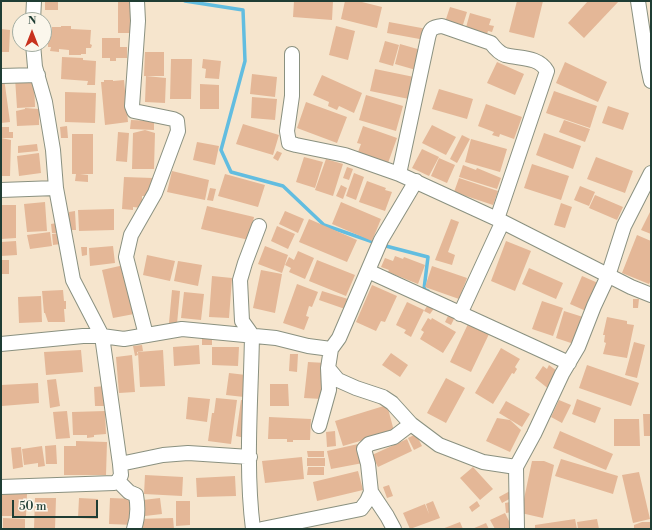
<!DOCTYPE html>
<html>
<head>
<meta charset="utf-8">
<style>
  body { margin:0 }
  #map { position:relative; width:652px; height:530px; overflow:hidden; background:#f6e5cd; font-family:"Libre Bodoni",serif }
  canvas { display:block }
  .frame { position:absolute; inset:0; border:2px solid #1f3d34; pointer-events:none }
  .north { position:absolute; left:12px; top:12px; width:40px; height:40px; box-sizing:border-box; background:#fbf7ec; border:1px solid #a3ada2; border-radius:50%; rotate:0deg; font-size:11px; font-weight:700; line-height:16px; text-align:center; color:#1f3d34 }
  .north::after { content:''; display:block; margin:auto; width:14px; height:18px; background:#c8321e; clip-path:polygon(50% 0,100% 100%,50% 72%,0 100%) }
  .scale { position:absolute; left:12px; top:500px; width:86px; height:18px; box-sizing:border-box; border:2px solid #1f3d34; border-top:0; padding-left:5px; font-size:12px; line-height:14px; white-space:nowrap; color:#1f3d34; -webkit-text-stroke:3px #fbf7ec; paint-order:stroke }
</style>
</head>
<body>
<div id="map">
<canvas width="652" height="530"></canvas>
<div class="frame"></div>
<div class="north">N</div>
<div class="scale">50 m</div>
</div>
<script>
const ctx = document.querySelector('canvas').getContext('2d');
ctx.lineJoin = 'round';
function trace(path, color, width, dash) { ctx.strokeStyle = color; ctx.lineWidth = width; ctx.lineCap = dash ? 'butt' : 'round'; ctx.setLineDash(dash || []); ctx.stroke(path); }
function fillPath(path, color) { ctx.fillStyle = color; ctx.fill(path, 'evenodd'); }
trace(new Path2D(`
  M185 1 243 10 245 61 221 150 231 172 283 186 324 225 376 243
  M382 245 428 257 424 289 428 291`), '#62bde0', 3.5);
fillPath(new Path2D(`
  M45 1H58V10H45Z
  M118 1H135L134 33H118Z
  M294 1H333L332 20 293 17Z
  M345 1H358L382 7 377 28 341 19Z
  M517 1H543L534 38 509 32Z
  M588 1H619L584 38 568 23Z
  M450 7 467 12 461 31 444 25Z
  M470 13 491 19 489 25 494 26 492 32 488 31 486 37 465 31Z
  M389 22 427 29 425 40 387 33Z
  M61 26H71V29L91 30 90 44 92 45 91 48H86V54H81V55H69V50L59 49V52L50 51 51 47H48V44H44V31H52V27H61Z
  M336 26 355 31 348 60 329 55Z
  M1 29 10 30 9 52H1Z
  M20 30V37L13 38V31Z
  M102 38H120V47H127V58H116V61H110V58H102Z
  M385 41 399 45 393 66 379 62Z
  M400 44 421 50 416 70 395 64Z
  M145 52H164V76H144Z
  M62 57 83 58V60L96 61 95 85H87L88 81 61 79Z
  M171 59H192L191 99H170Z
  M203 59 221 61 219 79 205 78 206 69 202 68Z
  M497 62 524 74 515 95 487 83Z
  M565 62 607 82 598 102 556 83Z
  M375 69 414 77 409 99 370 91Z
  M252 74 277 77 275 97 250 94Z
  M322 75 362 93 354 113 339 106 337 110 328 106 329 102 313 95Z
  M146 76 166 78 165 103 145 102Z
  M34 77 35 107 17 108 15 78Z
  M1 78H4L10 122 1 123Z
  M104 80H113V81L124 80 128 122 105 125 101 82H104Z
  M200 84 219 85V109H200Z
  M439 89 473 99 467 119 432 109Z
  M554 91 597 106 590 128 546 113Z
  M65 92 96 93 95 123 65 122Z
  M366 95 403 106 396 131 359 120Z
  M252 97 277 99 275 120 251 118Z
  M306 102 347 117 337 143 297 128Z
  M486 104 522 117 514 139 500 134 499 137 492 135 494 132 478 126Z
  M608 106 629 113 623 130 602 123Z
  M25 108 39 109V125L17 126 16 111 25 109Z
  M131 120 154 121V130L130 129Z
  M564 120 590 129 585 142 559 132Z
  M243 124 279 135 273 155 236 144Z
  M432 125 456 137 446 155 422 143Z
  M67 126 68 138H61L60 127Z
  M363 126 397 138 388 163 358 152 361 144 357 143Z
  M1 127H9V132H13V138H1Z
  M145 130 155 133 154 169H132L133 133Z
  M118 132 129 133 127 162 116 161Z
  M544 133 581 146 573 169 536 155Z
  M72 134H93V174H80L88 175V182L75 181 76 174H72Z
  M462 135 470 139 457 163 450 159Z
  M1 138 11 140 10 176H1Z
  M471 139 507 149 500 172 465 162Z
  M197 142 219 146 215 165 193 160Z
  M37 144 38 151 18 153V146Z
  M422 149 439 157 429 176 412 168Z
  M277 151 282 153 278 161 273 158Z
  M39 153 41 173 19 176 17 156Z
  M304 157 323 162 315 188 296 182Z
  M596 157 633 171 625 193 587 179Z
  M439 158 455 165 447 183 431 176Z
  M326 159 343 164 333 196 315 190Z
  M532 164 569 176 561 200 524 188Z
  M463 165 476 170 477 168 501 178 497 189 459 177Z
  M347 167 353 169 349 180 343 178Z
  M172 171 209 180 205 200 167 192Z
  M354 173 364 177 356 200 346 196Z
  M225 174 265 185 258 207 218 196Z
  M124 177 153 178 152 193 150 196H142V208L133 207V210L122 209Z
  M459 178 498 191 493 205 454 192Z
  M367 181 386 188 385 190 392 192 385 211 359 202Z
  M341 185 347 188 343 199 336 196Z
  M580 186 595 192 589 206 574 200Z
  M210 188 216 189 213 201 207 200Z
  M595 195 623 207 617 220 589 208Z
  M45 202 47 231 27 232 24 204Z
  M341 202 381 219 372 241 332 224Z
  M561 203 572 207 565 228 554 225Z
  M1 205H16V238L1 239Z
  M207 206 254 217 249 240 201 229Z
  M114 209V230L79 231 78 210Z
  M651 210V234L641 230Z
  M75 211 76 230H68L69 212Z
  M285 211 304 219 298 233 279 224Z
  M309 219 357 240 347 262 299 242Z
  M451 219 459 222 448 252 455 255 452 265 435 260Z
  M57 223V233H52L51 224Z
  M277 226 295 234 288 249 271 241Z
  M50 232 52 246 30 249 27 235Z
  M60 233 61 244 53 245 52 234Z
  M637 235 651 241V280L649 284 622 273Z
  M16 241 17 255 1 256V242Z
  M506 241 531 251 515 291 491 281Z
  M113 246 115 263 90 266 89 248Z
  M265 246 288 255 282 273 258 264Z
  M81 247H87V255L82 256Z
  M298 251 314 258 305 279 289 272 291 268 285 265 289 257 294 260Z
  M147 255 175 261 170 281 143 275Z
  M395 256 403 259 404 257 425 265 418 284 388 272 389 270 381 267 385 258 393 261Z
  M1 260H9V274H1Z
  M317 260 355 275 346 296 309 281Z
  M178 261 202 265 198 286 174 281Z
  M124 265 134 314 113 318 102 270Z
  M432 266 467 278 459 299 425 287Z
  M529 268 563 283 556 299 522 284Z
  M261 270 282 274 275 313 253 308Z
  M212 276 232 278 229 318 209 317Z
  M582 276 598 283 586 311 570 304Z
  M297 284 318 292 312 307 309 306 306 316 309 317 304 330 283 323Z
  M372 285 397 296 385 322 381 321 376 331 356 322Z
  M63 290 64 301H66V309H64L65 322H48L45 313H44L42 291Z
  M172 290 180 291 177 324 169 323Z
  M322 291 348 299 345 309 319 300Z
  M184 292 204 294 201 320 181 318Z
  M41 296 42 322 19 323 18 297Z
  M633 299H639L638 308H633Z
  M542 301 563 308 553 336 532 329Z
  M407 302 424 310 411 337 404 333 406 330 396 325Z
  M429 303 435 307 430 314 424 311Z
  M564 311 583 317 574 344 556 338Z
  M449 314 455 317 451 325 445 322Z
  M607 317 627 321V324L634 325 627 358 603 354 606 343 604 342 605 335H603Z
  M428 318 431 320 432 318 456 332 443 353 420 339 424 332 421 330Z
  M468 324 489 334 471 372 450 362Z
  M202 338 212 339V345H202Z
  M634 342 645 345 637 378 625 375Z
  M142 345 143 351 137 352 138 355 135 356 133 346Z
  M199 345 200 364 174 366 173 347Z
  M212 347H239L238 366 212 365Z
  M501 348 520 359 515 367 517 369 514 374 512 373 493 404 475 393Z
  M81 350 83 372 46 375 44 352Z
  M163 350 165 386 140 387 138 352Z
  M391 353 408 365 400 377 382 365Z
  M290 354H298L297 372 289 371Z
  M132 355 135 392 119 393 116 357Z
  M308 362 326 363 322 399 304 398Z
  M549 365 561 374 550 390 535 378 543 366 547 369Z
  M587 365 639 383 631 406 579 388Z
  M229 373 246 375 244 397 226 395Z
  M446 378 465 388 446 423 427 413Z
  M56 379 60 406 50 408 47 380Z
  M38 383 39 403 2 406 1 385Z
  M270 384H288L289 406H270Z
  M105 386 106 406H95L94 387Z
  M188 397 210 399 207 422 186 419Z
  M216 398 237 400 231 444 208 441 212 413H214Z
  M577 399 601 408 595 423 572 414Z
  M241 400 250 401 245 438 236 436Z
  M559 400 571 405 562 423 551 417Z
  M506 401 530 414 522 427 499 413Z
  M387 405 394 431 343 446 335 421Z
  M67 411 70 438 56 439 53 412Z
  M105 411 106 434 94 435V437L87 438V435H73L72 412Z
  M643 414H651V436H644Z
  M269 417 311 419 310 440H293V442H287V439H268Z
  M497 418 510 420 521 430 510 452 486 441Z
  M614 419H639L640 446H614Z
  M335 431 336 446 327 447 326 432Z
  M560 431 613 454 606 470 553 448Z
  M416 434 422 446 414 450 408 438Z
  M407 439 412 451 378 467 372 455Z
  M76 441 107 442 106 475H64V446H76Z
  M358 444 363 463 331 469 327 451Z
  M56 445 57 464H46L45 446Z
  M42 446 45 466 38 467V463L24 465 22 449Z
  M21 447 23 467 13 469 11 448Z
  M307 451H324V457H308Z
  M302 457 304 479 265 483 262 461Z
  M307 458H325V466H307Z
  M561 459 618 476 613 494 555 476Z
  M532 461H544L554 465 543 518 521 513Z
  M308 467H324V475H307Z
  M473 467 493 489 480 500 460 478Z
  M358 471 363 490 317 501 313 482Z
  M639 472 650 519 633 523 622 475Z
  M145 475 183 477 182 496 144 494Z
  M235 476 236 496 197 497 196 478Z
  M389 485 393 496 387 498 383 487Z
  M510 491 513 497 502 503 499 497Z
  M1 493 27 494 26 516H1Z
  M35 498H56L55 529H34Z
  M79 498 98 499V519L78 518Z
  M110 498 135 499 134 525 109 524Z
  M160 498 162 514 145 516 143 500Z
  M176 501H190V525L176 526Z
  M433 501 440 518 410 529 403 513 425 504 429 514 426 504Z
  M477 501 480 506 472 512 469 507Z
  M510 502 512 512 506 513 505 503Z
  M505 513 513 529H495L490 520Z
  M3 518 25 519V529H3Z
  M173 518 174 529H138L137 519Z
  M575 519 577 529H535V525Z
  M597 519 599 529H578L577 522Z
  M460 522 463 529H442Z
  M642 522H650L651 529H634V525Z
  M486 523 489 529H472Z`), '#e4b797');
const minor = new Path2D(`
  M137 1 138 21 132 106 134 111 173 119 177 121 178 131 155 193 131 235 126 257 146 335
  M638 1 648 67 651 81
  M33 20 34 1
  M292 54V96L287 131 289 143 296 145 345 155 399 174 497 219 631 287 651 295
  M1 76 38 75
  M399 174 428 38C430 29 432 27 442 26L491 43C494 47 499 53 505 55 520 59 538 56 547 71L497 219
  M1 190 56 188
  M368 271 569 363
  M460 314 502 223
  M1 344 83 336H102L124 339 182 329 276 338 308 346 331 349
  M328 368 338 380 356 388 383 397 392 403 411 424 439 445 483 462 516 467
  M319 426 329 390 328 368 331 349 339 338 381 240 416 181
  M120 464 163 455 188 453 250 457
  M118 481 129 492 136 495C138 506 138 518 134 529
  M1 487 114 483 118 481 121 475 120 464 102 336 73 280 56 188 53 150 45 102 35 67 33 44
  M253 529C245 466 251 399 252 335L242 321 240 280 245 263 259 226
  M262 529 361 509 367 501 371 492
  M394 529 387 516 371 492 368 464 364 449 369 444 394 437 411 424
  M517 529 516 467 534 434 562 374 578 347 594 306 608 276 624 226 651 173`);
trace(minor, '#8a9180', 16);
trace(minor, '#fff', 14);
</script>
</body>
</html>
